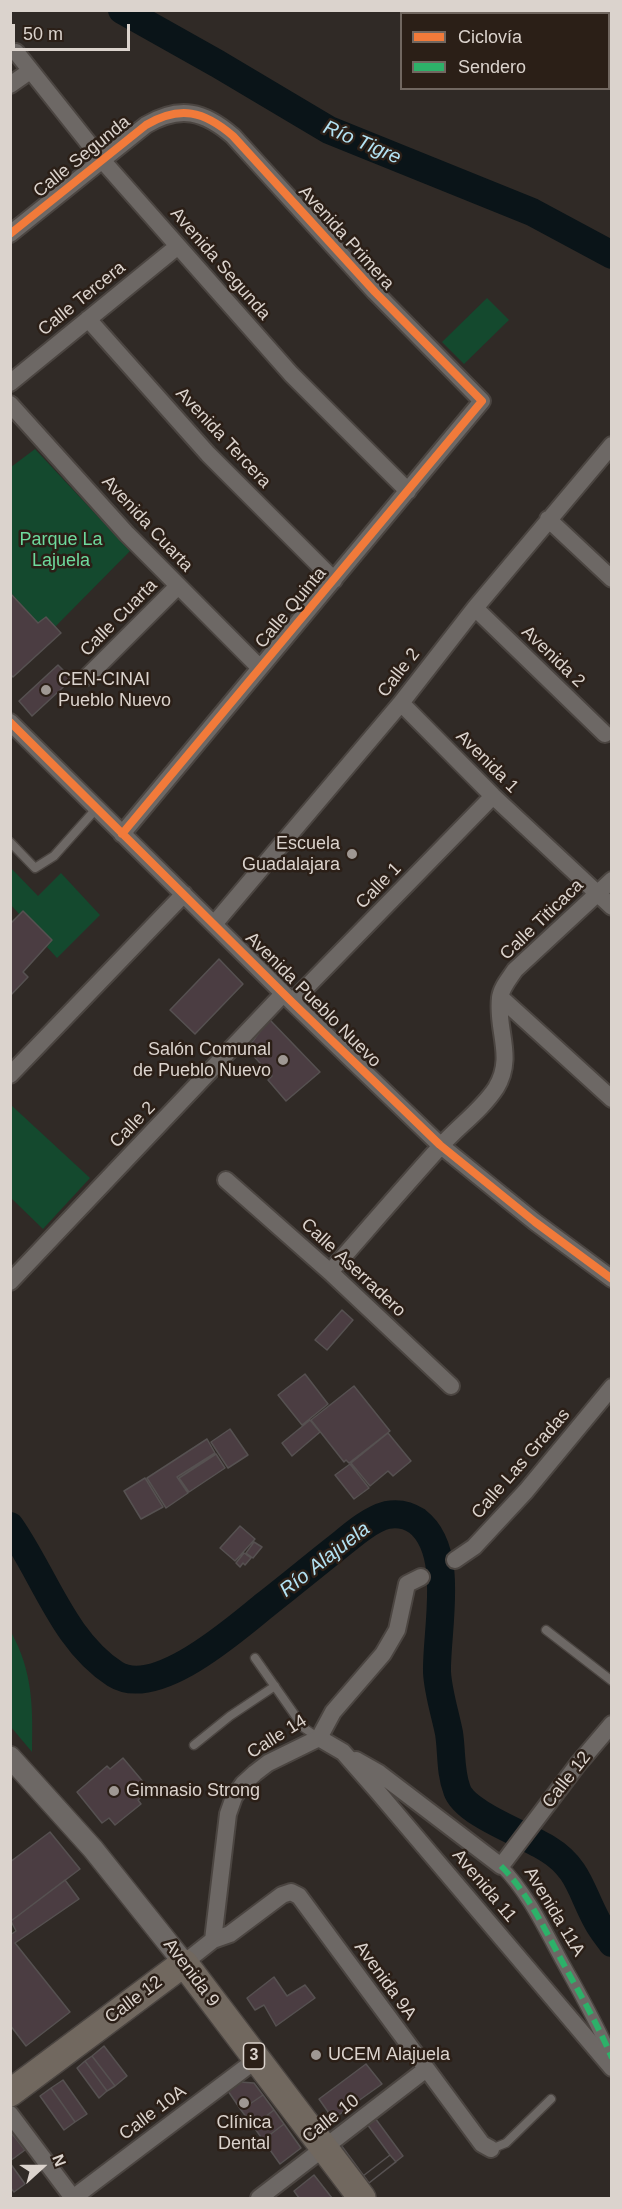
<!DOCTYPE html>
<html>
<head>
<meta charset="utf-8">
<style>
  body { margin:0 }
  #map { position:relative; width:622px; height:2209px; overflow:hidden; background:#302a26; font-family:Arial,sans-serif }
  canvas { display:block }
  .frame { position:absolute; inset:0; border:12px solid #dbd3cd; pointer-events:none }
  .legend { position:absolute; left:400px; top:12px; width:210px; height:78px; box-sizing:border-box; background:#2b1f17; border:2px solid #716760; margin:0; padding:8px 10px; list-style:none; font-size:18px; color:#dbd3cd }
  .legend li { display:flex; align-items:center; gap:12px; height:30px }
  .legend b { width:30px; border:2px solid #716760 }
  .north { position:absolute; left:12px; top:2137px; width:60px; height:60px; -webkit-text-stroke:4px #2b1f17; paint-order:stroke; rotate:69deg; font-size:16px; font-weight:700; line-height:24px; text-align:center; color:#dbd3cd }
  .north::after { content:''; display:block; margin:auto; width:21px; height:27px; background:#dbd3cd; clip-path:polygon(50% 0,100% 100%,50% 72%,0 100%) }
  .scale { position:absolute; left:12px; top:24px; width:118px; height:27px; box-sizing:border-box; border:3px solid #dbd3cd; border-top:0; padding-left:8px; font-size:18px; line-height:21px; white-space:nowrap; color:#dbd3cd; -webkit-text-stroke:4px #2b1f17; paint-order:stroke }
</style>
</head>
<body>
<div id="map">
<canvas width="622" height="2209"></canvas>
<div class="frame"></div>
<ul class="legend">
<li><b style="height:8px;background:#f17a3a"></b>Ciclovía</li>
<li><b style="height:8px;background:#2db169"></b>Sendero</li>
</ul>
<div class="north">N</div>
<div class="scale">50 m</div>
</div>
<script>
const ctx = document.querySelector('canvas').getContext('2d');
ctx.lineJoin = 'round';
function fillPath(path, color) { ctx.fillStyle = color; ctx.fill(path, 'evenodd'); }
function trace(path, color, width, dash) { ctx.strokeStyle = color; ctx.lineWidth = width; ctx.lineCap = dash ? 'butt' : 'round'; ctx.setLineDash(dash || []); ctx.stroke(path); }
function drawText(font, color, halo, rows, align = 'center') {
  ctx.font = font + ' Arial,sans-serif'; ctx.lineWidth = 5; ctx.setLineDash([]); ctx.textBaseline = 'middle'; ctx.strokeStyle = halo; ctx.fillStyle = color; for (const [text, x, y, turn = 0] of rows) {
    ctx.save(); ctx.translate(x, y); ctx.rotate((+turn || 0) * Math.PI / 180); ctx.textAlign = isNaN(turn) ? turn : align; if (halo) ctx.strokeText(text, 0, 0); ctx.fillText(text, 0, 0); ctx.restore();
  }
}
fillPath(new Path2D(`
  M487 298 509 320 464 364 442 342Z
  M35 449 130 551 55 627 46 617 38 623 11 593V467Z
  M10 867 38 896 61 873 100 915 57 958 47 947 52 940 23 911 20 915 11 905Z
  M10 1104 90 1178 43 1229 11 1198Z
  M11 1632C33 1672 33 1707 32 1752L11 1727Z`), '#14492e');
trace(new Path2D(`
  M122 10 218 64 329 130 532 212 612 255
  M10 1526C45 1576 63 1640 115 1674 156 1700 235 1629 265 1605 288 1587 311 1568 335 1549 349 1538 368 1520 387 1515 397 1513 408 1515 417 1521 456 1551 436 1629 437 1672 438 1692 445 1713 449 1733 452 1752 450 1772 457 1790 465 1814 527 1835 548 1849 579 1868 581 1892 597 1921 601 1929 607 1936 612 1943`), '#0a1418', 28);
const building = new Path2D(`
  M10 593 38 623 46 617 61 633 13 677 10 674Z
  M58 665 72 679 32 716 19 701Z
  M23 911 52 940 23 972 28 977 10 996V924Z
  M219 959 243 984 195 1034 170 1010Z
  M269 1019 320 1072 286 1101 268 1080 272 1076 247 1049Z
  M342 1310 353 1320 327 1350 315 1340Z
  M305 1374 328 1404 302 1425 278 1395Z
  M354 1386 390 1431 349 1463 346 1460 344 1462 311 1420Z
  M310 1420 320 1432 292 1456 282 1443Z
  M230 1429 248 1455 228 1468 211 1442Z
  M388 1433 411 1461 393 1476 388 1471 370 1486 351 1463Z
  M207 1439 215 1453 177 1477 188 1493 166 1508 147 1478Z
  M216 1454 225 1468 189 1492 179 1478Z
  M350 1464 369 1488 354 1499 335 1475Z
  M145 1478 163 1507 141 1519 124 1491Z
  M240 1526 255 1539 235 1561 220 1548Z
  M254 1542 262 1547 253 1558 246 1553Z
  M244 1553 251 1558 245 1565 243 1563 240 1567 236 1563Z
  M123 1758 150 1790 138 1800 141 1804 115 1825 109 1818 102 1823 77 1792 107 1766 110 1769Z
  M50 1832 80 1869 11 1921 10 1862Z
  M65 1880 79 1899 15 1943 70 2012 26 2046 10 2025V1935L16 1931 11 1921Z
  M274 1977 287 1996 305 1985 315 1998 276 2026 264 2005 255 2010 247 1998Z
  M104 2046 127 2076 115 2086 92 2056Z
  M92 2056 115 2086 107 2091 85 2061Z
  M85 2061 107 2091 99 2098 77 2068Z
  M366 2064 382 2084 333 2119 319 2099Z
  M63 2080 87 2114 75 2122 51 2088Z
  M240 2082 254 2083 263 2095 241 2110 228 2091Z
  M51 2088 75 2122 64 2130 40 2096Z
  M263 2095 274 2110 253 2126 241 2110Z
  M274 2110 284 2124 263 2140 253 2126Z
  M375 2118 403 2156 369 2183 341 2145Z
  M284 2124 301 2148 280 2164 263 2140Z
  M367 2124 390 2155 363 2176 341 2145Z
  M10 2131 25 2150 10 2161Z
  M390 2155 396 2162 369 2183 363 2176Z
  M10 2163 25 2184 14 2192 10 2187Z
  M314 2175 332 2198H299L294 2191Z`);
fillPath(building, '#4b3d42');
trace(building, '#565151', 1.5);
const service = new Path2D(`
  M10 842 35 868 54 856 96 809
  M546 1630 612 1681
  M255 1658 304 1728 319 1738
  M194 1745 230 1716 275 1686
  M491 2149 506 2143 551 2099`);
const pedestrian = new Path2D(`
  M501 1866C528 1893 545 1930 563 1963 580 1994 598 2025 612 2058`);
const minor = new Path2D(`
  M16 52 102 160 291 374 408 491
  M10 85 30 71
  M10 234 146 125C180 105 204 111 233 136L375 292 482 401 122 834
  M88 319 208 454 334 580
  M10 383 178 246
  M10 404 127 534 260 668
  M548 519 612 579
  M475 608 605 734
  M87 677 178 586
  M401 703 493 796 612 907
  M10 722 292 1002 440 1145 535 1222 612 1279
  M215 923 401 703 475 608 612 445
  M500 997 612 1099
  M292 1002 493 796
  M10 1075 184 894
  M226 1180 330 1272 451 1386
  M330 1272C366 1231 402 1189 439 1148 457 1127 481 1111 496 1088 515 1057 496 1030 500 998 501 988 509 979 515 970L612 880
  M10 1282 283 994
  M455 1560 474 1547 526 1491 612 1387
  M319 1738 343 1752 378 1792 612 2068
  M356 1760 379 1773 501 1866 578 1764 612 1724
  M213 1940 228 1814 234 1797 243 1784 255 1773 268 1763 319 1738 333 1712 383 1654 397 1630 407 1584 421 1577
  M184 1963 213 1940 230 1934 282 1895 291 1892 299 1896 482 2144 491 2149
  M10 2114 73 2198
  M73 2198 257 2059
  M259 2198 425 2070`);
const tertiary = new Path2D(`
  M10 1757 93 1849 184 1963`);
const primary = new Path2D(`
  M10 2093 184 1963 362 2198`);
trace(service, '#4b4541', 11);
trace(pedestrian, '#4b4541', 15);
trace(minor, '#4b4541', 20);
trace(tertiary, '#4b4541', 24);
trace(primary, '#4b4541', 30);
trace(service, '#6d6865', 8);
trace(pedestrian, '#6d6865', 12);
trace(minor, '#6d6865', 16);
trace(tertiary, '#6d6865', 21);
trace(primary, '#71685f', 27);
trace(new Path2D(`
  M501 1866C528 1893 545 1930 563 1963 580 1994 598 2025 612 2058`), '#2db169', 6, [12, 6]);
trace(new Path2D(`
  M10 234 146 125C180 105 204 111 233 136L375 292 482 401 122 834
  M10 722 292 1002 440 1145 535 1222 612 1279`), '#f17a3a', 8);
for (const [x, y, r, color] of [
  [46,690,6,"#9f9893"],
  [352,854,6,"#9f9893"],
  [283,1060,6,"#9f9893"],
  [114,1791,6,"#9f9893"],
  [316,2055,6,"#9f9893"],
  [244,2103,6,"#9f9893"]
]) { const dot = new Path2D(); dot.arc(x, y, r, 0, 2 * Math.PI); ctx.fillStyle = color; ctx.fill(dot); trace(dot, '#2b1f17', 2); }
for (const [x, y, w] of [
  [254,2056,21]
]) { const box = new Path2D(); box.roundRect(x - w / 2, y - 13, w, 26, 4.5); ctx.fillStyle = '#2b1f17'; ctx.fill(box); trace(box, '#dbd3cd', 1.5); }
drawText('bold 16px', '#dbd3cd', null, [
  ["3",254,2056]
]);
drawText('18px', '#dbd3cd', '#2b1f17', [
  ["Calle Segunda",82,157,-39],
  ["Avenida Primera",346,238,48],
  ["Avenida Segunda",220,264,49],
  ["Calle Tercera",82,299,-39],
  ["Avenida Tercera",223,438,47],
  ["Avenida Cuarta",147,524,47],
  ["Calle Quinta",291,608,-50],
  ["Calle Cuarta",119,618,-45],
  ["Avenida 2",553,657,44],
  ["Calle 2",399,673,-52],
  ["Avenida 1",487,762,45],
  ["Calle 1",379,886,-46],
  ["Calle Titicaca",542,920,-44],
  ["Avenida Pueblo Nuevo",313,1000,45],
  ["Calle 2",133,1125,-46],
  ["Calle Aserradero",353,1268,43],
  ["Calle Las Gradas",521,1464,-49],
  ["Calle 14",277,1737,-32],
  ["Calle 12",567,1780,-52],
  ["Avenida 11",484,1886,50],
  ["Avenida 11A",554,1912,59],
  ["Avenida 9",191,1973,53],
  ["Avenida 9A",385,1981,54],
  ["Calle 12",134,2000,-37],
  ["Calle 10A",153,2113,-37],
  ["Calle 10",331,2119,-38]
]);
drawText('18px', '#6eda9d', '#2b1f17', [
  ["Parque La",61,540],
  ["Lajuela",61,561]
]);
drawText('18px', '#dbd3cd', '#2b1f17', [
  ["CEN-CINAI",58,680],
  ["Pueblo Nuevo",58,701],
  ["Escuela",340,844,"right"],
  ["Guadalajara",340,865,"right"],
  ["Salón Comunal",271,1050,"right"],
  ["de Pueblo Nuevo",271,1071,"right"],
  ["Gimnasio Strong",126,1791],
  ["UCEM Alajuela",328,2055],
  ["Clínica",244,2123,"center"],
  ["Dental",244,2144,"center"]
], 'left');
drawText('italic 20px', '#b3e2f3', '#2b1f17', [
  ["Río Tigre",362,143,23],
  ["Río Alajuela",325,1560,-38]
]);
</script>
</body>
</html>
